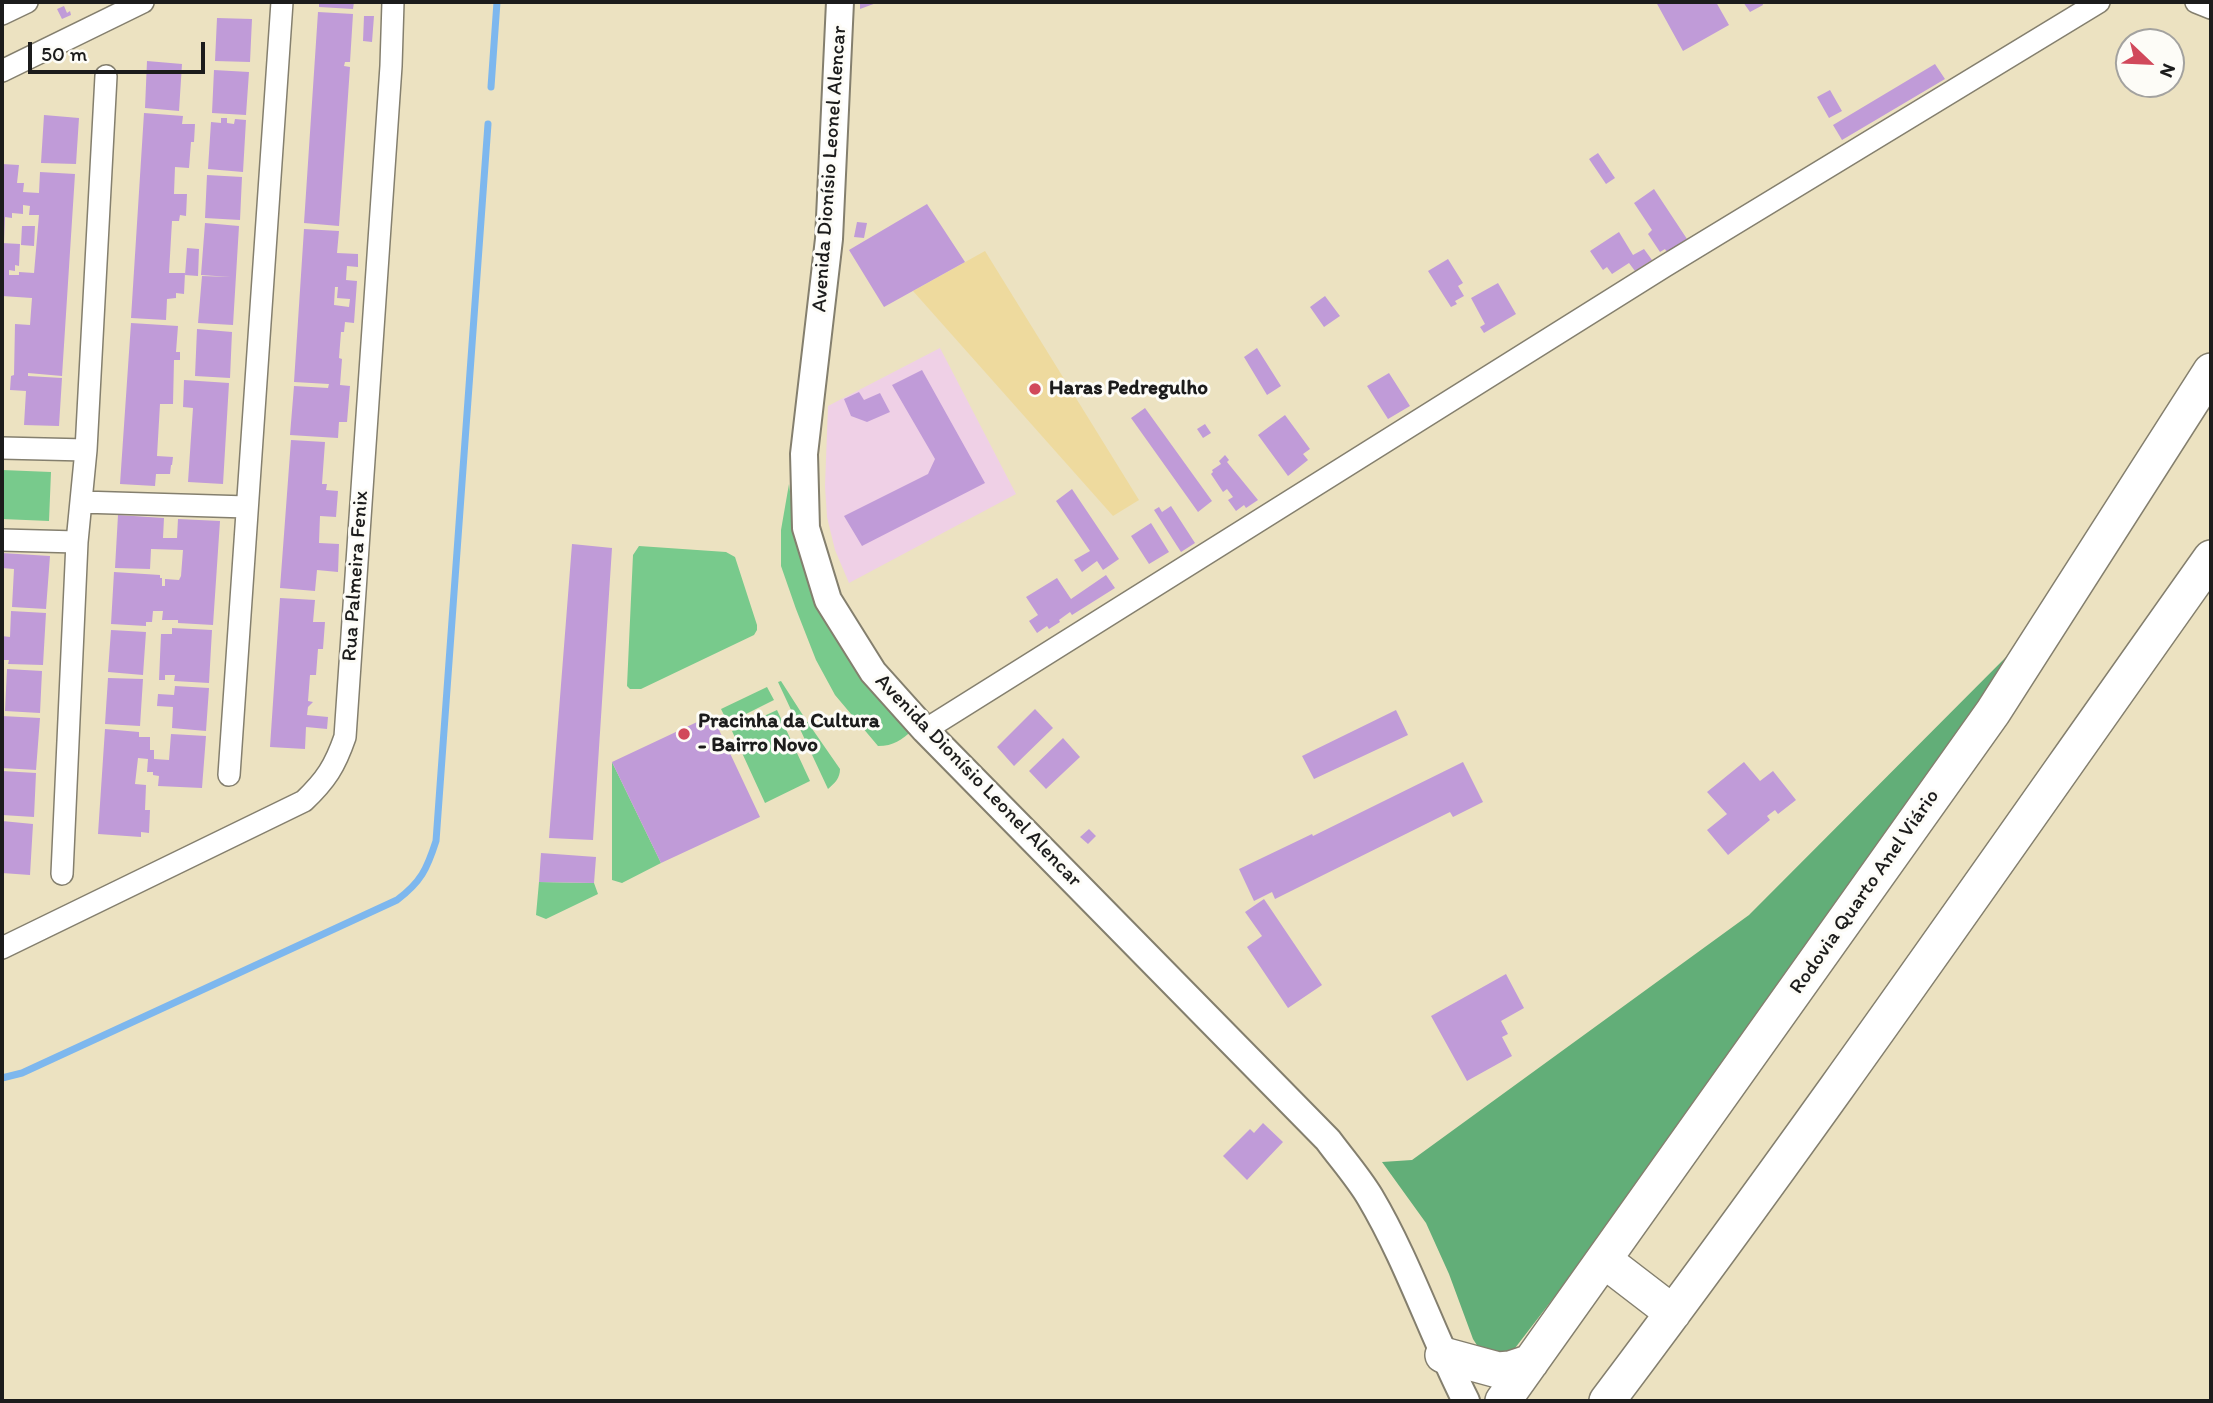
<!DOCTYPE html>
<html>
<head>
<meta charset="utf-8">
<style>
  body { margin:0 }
  #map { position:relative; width:2213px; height:1403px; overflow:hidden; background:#ece2c1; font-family:Itim,sans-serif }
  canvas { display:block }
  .frame { position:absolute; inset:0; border:4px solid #1c1c1c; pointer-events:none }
  .north { position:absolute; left:2115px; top:28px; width:70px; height:70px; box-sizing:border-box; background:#fdfcf7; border:2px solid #a3a29f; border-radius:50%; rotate:113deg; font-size:19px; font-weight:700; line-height:28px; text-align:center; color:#1c1c1c }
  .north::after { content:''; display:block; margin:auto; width:24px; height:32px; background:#d1495b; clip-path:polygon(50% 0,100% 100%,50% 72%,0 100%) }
  .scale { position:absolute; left:28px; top:42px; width:177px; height:32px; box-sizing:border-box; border:4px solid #1c1c1c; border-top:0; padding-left:9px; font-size:21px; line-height:24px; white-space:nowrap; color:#1c1c1c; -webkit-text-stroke:5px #fdfcf7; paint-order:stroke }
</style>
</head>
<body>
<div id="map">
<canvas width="2213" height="1403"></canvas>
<div class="frame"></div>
<div class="north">N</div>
<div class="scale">50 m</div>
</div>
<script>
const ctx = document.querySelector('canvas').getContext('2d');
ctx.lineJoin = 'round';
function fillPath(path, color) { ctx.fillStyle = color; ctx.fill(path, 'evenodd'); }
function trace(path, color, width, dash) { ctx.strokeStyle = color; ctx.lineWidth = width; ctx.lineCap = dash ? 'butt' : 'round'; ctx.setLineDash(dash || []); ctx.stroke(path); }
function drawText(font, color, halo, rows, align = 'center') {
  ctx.font = font + ' Itim,sans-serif'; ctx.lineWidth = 6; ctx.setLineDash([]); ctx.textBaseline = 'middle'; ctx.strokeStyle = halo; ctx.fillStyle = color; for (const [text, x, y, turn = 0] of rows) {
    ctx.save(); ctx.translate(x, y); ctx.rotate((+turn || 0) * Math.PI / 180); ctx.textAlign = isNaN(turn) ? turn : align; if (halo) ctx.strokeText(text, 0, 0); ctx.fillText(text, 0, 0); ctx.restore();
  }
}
fillPath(new Path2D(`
  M940 348 1016 494 849 583 835 550 827 517 825 486 828 406Z`), '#efd0e6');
fillPath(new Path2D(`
  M2 470 51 472 49 521 2 519Z
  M789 484 795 530 913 730C901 740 894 746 878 746L835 695 816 660 796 609 781 566V530Z
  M639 546 726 552 735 557 757 625V630L754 635 641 689H630L627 686 633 555Z
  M781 681 806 720 840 769C840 778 835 783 828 789L778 682Z
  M767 687 774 700 728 723 721 709Z
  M777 710 810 781 765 803 732 731Z
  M612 762 661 863 622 883 612 880Z
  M539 882 594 883 598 894 546 919 536 915Z`), '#78ca8c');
fillPath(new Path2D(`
  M2027 636 1615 1218 1512 1352 1482 1353 1473 1339 1449 1274 1426 1223 1382 1162 1412 1160 1749 915Z`), '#62ae78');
fillPath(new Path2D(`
  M985 251 1139 500 1113 516 913 291Z`), '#eeda9e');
trace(new Path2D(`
  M491 87 497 2
  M2 1078 22 1073 397 900C421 882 427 869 436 841L488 124`), '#7db7ee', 7);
fillPath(new Path2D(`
  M319 2H354L353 9 319 7Z
  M860 2H879L860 9Z
  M1656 2H1716L1729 25 1683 51Z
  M1743 2H1762L1763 5 1750 12Z
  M64 6 67 13 70 11 71 15 62 19 57 9Z
  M318 12 353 14 350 62H345L344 66 350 67 339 226 304 223Z
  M364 16H374L372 42 363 41Z
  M217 18 252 19 250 62 215 61Z
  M147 61 182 64 179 111 145 108Z
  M1935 64 1945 79 1842 140 1833 125Z
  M214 70 249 72 246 115 212 113Z
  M1830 90 1842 111 1829 118 1817 97Z
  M144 113 183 116 182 124H195L194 142H191L189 168 175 167 174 194H187L186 216 180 215 179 221H172L169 273H185L184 294 176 293V298L167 299 166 320 131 318Z
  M44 115 79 118 76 164 41 163Z
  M221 118H227V123L234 124 235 119 246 120 243 172 208 169 211 122 221 123Z
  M1598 153 1615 178 1606 184 1589 159Z
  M2 164 19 165 17 183H24L23 192 39 193 40 172 75 174 62 376 28 373V376L62 378 59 426 24 425 26 391 10 390 11 376 14 375 15 324 30 325 32 298 2 296V243L20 244 19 266 15 265V271L9 270V275H19V272L34 273 39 215H29L30 206 23 205V214L12 213V218L5 217 4 242H2Z
  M207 175 242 177 240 220 205 218Z
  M1654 189 1687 239 1667 252 1665 249 1660 252 1648 234 1652 230 1634 203Z
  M927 204 965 262 884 307 849 250Z
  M857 222 867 223 864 238 854 237Z
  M205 223 239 226 233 325 198 323 202 276 231 277 201 275Z
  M22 226H35L34 246 21 245Z
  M304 229 339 231 337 253 358 254V267L347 266 346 280 357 281 354 323 345 322 344 332H341L339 358 342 359 340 385 350 386 347 422H339L338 438 290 435 294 386 328 388 329 384 294 382ZM335 287H338L337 298 350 299 349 307 334 305Z
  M1619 232 1633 255 1644 249 1652 260 1635 271 1629 263 1612 274 1607 267 1603 270 1590 251Z
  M187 248 199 249 198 276 185 275Z
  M1448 259 1463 283 1458 286 1464 296 1455 301 1457 304 1451 307 1428 271Z
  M1498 283 1516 314 1484 333 1480 327 1485 324 1471 298Z
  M1325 296 1340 316 1324 327 1310 307Z
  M131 323 178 326 176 352H180V360H174L173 404H160L157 456 173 457 172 465H171L170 474H156L155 486 120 484Z
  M197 329 232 332 230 378 195 376Z
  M1257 348 1281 386 1267 395 1244 357Z
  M922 370 985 483 862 546 844 516 928 474 935 459 892 385Z
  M1389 373 1410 406 1388 419 1367 386Z
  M184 380 229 383 223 484 188 482 193 408 183 407Z
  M859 392 864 400 880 393 890 412 867 422 851 416 844 399Z
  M1145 408 1212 501 1198 512 1131 418Z
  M1285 415 1310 449 1303 454 1308 460 1288 476 1258 435Z
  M1205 424 1211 433 1203 438 1197 429Z
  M291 440 325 442 322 484H327L326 490 338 491 336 517 320 516 319 543 339 544 338 572 317 570 315 591 280 588Z
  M1225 455 1229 460 1227 462 1258 500 1246 508 1244 505 1236 511 1228 500 1233 497 1227 489 1223 492 1211 474 1213 472 1212 470 1221 464 1219 461Z
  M1072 489 1119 559 1103 570 1097 561 1082 572 1074 560 1090 551 1056 501Z
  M1171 506 1195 543 1181 552 1154 510 1159 507 1162 512Z
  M118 515 164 518 163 538H177L178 519 220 521 213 625 178 623V620H162L163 611H153L152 622H146V626L111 624 114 572 160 575V578H162V586H165V579L179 580 181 576 183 550 151 549 150 569 115 568Z
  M1151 523 1169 552 1149 564 1131 536Z
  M572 544 612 548 593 840 549 838Z
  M2 553 50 556 46 609 12 607 14 569 2 568Z
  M1106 575 1115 588 1072 615 1070 612 1059 620 1060 622 1049 629 1047 626 1037 633 1029 621 1038 615 1026 597 1057 578 1071 599Z
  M280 598 315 600 313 622H325L323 649H318L316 675H310L308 701 313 702 308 707 307 715 328 717 327 729 306 727 305 749 270 747Z
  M11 611 46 613 43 665 8 664 9 660H2V636L10 637Z
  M172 628 212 630 209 683 174 681 175 675H165V680H159L161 634H172Z
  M111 630 146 632 143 675 108 672Z
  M7 669 42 671 40 713 5 711Z
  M108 678 143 679 140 726 105 724Z
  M175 686 209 688 206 731 172 728 173 707 157 706 158 694 174 695Z
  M1035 709 1053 728 1014 766 997 747Z
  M1396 710 1408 735 1314 779 1302 756Z
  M712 715 760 817 661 863 612 762Z
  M2 716 40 718 36 770 2 768 3 742H2Z
  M105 729 139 732V737H150V750H154V759L169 760 171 734 206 736 202 788 158 786 159 776 153 775V772H147L148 759 138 758 135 784 146 785 145 810H150L149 833 141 832V837L98 834Z
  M1063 738 1080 757 1046 789 1029 771Z
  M1463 762 1483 802 1453 817 1450 812 1275 899 1272 892 1254 901 1239 869 1312 834 1313 836Z
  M1744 762 1760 781 1773 771 1796 800 1778 814 1775 810 1767 816 1770 820 1728 855 1707 830 1727 814 1707 792Z
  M2 771 36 773 34 817 2 815Z
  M2 821 33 824 30 875 2 873Z
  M1089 829 1096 836 1088 844 1080 837Z
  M541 853 596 857 594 883 539 882Z
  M1264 899 1322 985 1288 1008 1247 947 1262 936 1245 912Z
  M1506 974 1524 1008 1501 1021 1508 1034 1502 1037 1512 1056 1467 1081 1431 1016Z
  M1263 1123 1283 1142 1247 1180 1223 1156 1250 1129 1254 1133Z`), '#c09bd8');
const minor = new Path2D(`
  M2196 2 2211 8
  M2 14 27 2
  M2 71 143 2
  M2 448 86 450
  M81 502 247 507
  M2 540 77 542
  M925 730 1665 266 2099 2
  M229 775 282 2
  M62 874 77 542 86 450 106 76
  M2 948 304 801C326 780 335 766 345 737L391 66 393 2`);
const tertiary = new Path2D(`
  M840 2 829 239 804 454 806 528 828 600 873 672 925 730 1328 1140C1342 1159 1358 1177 1370 1197 1408 1261 1432 1334 1466 1401`);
const trunk = new Path2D(`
  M1604 1260 1673 1313
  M1443 1355 1498 1370 1510 1369 1531 1362
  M1503 1401 1993 712 2211 371
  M1607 1401C1815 1125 2011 840 2211 558`);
trace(minor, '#847f6e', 24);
trace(tertiary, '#847f6e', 30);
trace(trunk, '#847f6e', 38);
trace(minor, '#fff', 21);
trace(tertiary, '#fff', 26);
trace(trunk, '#fff', 35);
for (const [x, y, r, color] of [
  [1035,389,7,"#d1495b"],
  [684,734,7,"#d1495b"]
]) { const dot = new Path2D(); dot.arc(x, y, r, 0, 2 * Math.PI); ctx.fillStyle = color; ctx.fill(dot); trace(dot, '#fdfcf7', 2.5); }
drawText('21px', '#1c1c1c', '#fdfcf7', [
  ["Avenida Dionísio Leonel Alencar",830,169,-86],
  ["Rua Palmeira Fenix",356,576,-86],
  ["Avenida Dionísio Leonel Alencar",978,781,46],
  ["Rodovia Quarto Anel Viário",1865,892,-55]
]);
drawText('bold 21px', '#1c1c1c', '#fdfcf7', [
  ["Haras Pedregulho",1049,389],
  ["Pracinha da Cultura",698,722],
  ["- Bairro Novo",698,746]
], 'left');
</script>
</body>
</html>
